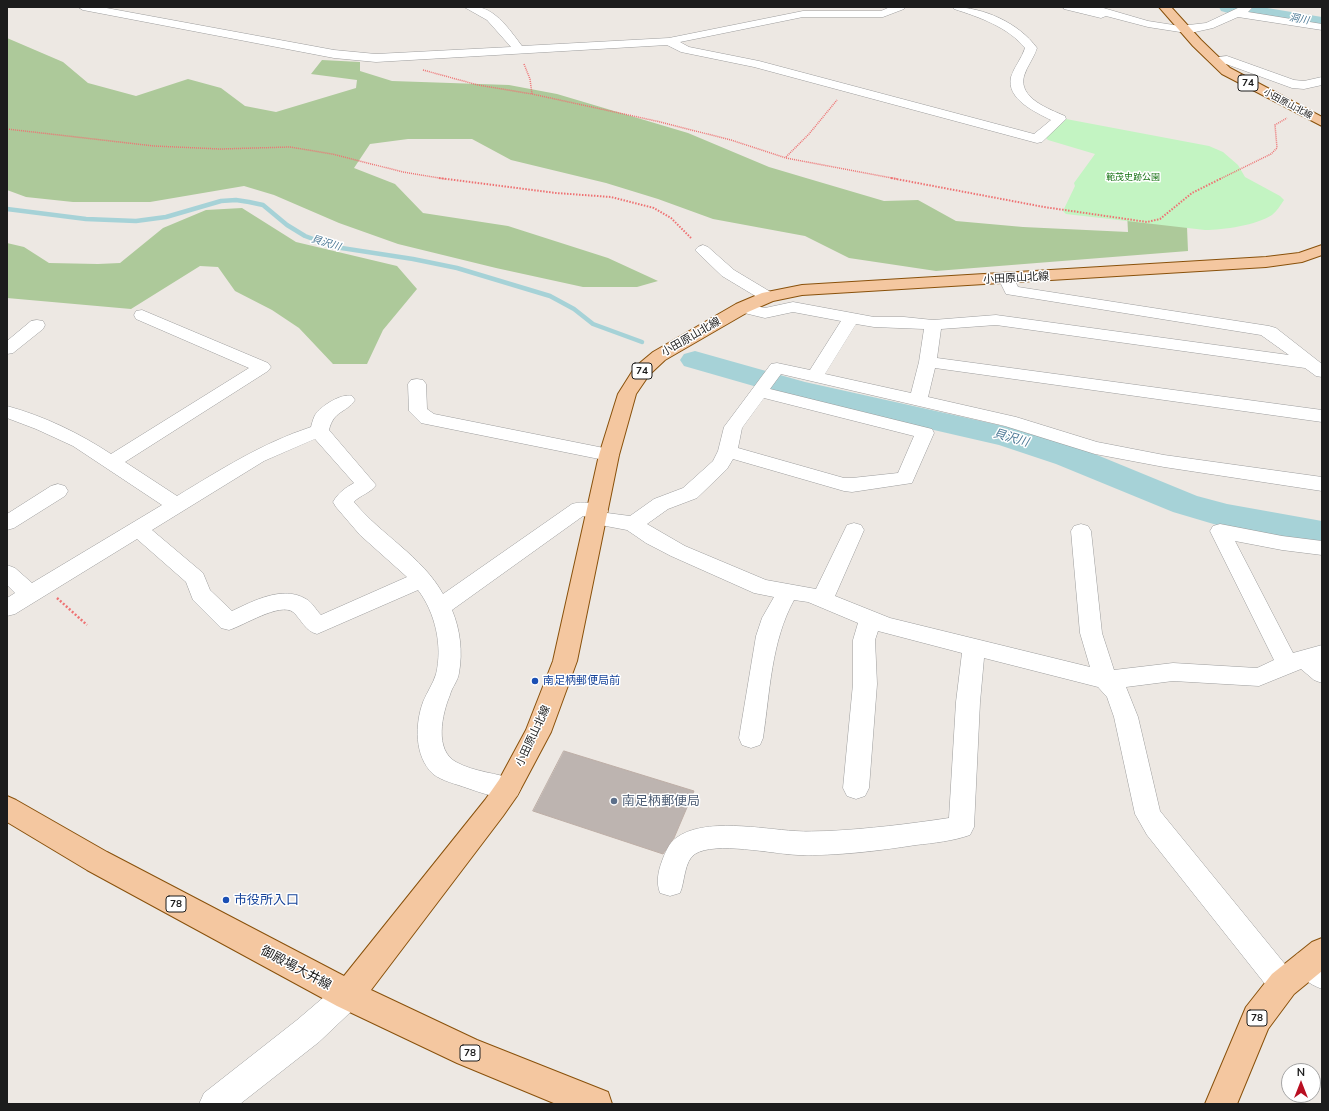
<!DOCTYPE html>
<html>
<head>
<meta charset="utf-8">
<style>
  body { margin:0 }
  #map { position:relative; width:1329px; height:1111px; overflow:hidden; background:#ede8e3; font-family:Mulish,sans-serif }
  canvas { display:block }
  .frame { position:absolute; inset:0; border:8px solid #1c1c1c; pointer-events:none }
  .north { position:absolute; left:1281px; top:1063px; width:40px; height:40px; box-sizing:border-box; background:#fff; border:1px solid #a4a4a4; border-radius:50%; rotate:0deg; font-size:11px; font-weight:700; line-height:16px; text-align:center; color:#1c1c1c }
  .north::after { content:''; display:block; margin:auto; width:14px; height:18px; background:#b90f22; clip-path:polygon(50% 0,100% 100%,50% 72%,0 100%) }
</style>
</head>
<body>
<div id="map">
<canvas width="1329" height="1111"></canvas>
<div class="frame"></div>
<div class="north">N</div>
</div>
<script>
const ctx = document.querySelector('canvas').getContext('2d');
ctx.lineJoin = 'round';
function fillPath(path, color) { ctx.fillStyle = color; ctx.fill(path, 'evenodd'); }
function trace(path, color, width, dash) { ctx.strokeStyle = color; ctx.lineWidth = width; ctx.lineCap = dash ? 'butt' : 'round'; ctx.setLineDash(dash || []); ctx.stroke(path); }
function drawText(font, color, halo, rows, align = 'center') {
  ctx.font = font + ' Mulish,"Noto Sans JP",sans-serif'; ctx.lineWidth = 3; ctx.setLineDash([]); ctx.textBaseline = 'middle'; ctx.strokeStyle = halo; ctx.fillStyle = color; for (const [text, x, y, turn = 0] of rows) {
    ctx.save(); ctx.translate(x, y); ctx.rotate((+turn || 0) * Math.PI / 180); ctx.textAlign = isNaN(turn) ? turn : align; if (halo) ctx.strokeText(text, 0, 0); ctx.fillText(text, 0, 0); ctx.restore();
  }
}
fillPath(new Path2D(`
  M7 38 63 62 88 83 136 96 188 79 221 88 245 106 276 112 356 88 357 80 311 74 322 60 360 62V71L392 81 509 85 557 94 688 133 769 167 806 178 884 201 918 200 956 221 1023 227 1128 232 1127 212 1187 227 1188 251 936 271 849 258 805 236 713 219 658 199 606 183 511 160 472 139H408L370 144 354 168 395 184 423 213 508 226 608 258 658 281 637 287H583L496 268 398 244 339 223 274 195 244 186 150 202H73L26 197 7 190Z
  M242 208 296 242 397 266 417 289 383 330 367 364H333L299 328 272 310 235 291 218 267 200 266 131 309 7 298V243L24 247 49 263 98 264 120 263 163 228 206 210Z`), '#adc99a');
fillPath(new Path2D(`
  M1066 119 1209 146 1223 152 1238 165 1245 177 1280 196 1284 200C1280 206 1277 211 1272 215 1257 225 1223 230 1205 230L1066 214 1063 211 1075 186 1074 183 1095 154 1048 140 1045 137Z`), '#c3f4c2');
trace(new Path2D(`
  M7 209 86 219 136 221 166 217 221 201 236 200 249 202 263 205 287 225 305 236 335 247 413 259 457 268 550 296 574 309 593 324 642 342`), '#a6d2d7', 4.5);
fillPath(new Path2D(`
  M1219 7H1261L1322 17V29L1228 13 1221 11Z
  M695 351 805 382 1017 429 1080 448 1197 496 1227 504 1322 521V545L1227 528 1173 512 1056 464 999 445 799 399 684 366 680 360 684 354Z`), '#a6d2d7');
const building = new Path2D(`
  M564 751 694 791 674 838 663 854 533 811Z`);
fillPath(building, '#bdb4b0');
trace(building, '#bdaea6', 1);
const minor = new Path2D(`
  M78 7H101L334 50 376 54 511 47 487 20 464 7C469 7 477 6 482 8 499 13 512 33 522 46L669 38 803 11H881L890 7H905L904 9 883 17H803L680 42 689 47 759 61 1034 134 1051 120C1035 112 1006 99 1011 77 1014 67 1022 58 1025 48 1008 27 979 17 954 9L953 7C983 7 1019 23 1037 48 1034 58 1027 66 1024 76 1018 98 1049 109 1065 116L1066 119 1042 142 1037 143 754 67 681 52 667 45 376 62 334 58 83 10Z
  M1063 7H1100L1148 21 1180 26 1206 23 1240 7H1253L1248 12 1322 24V30L1238 17 1213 28 1195 32H1180L1148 27 1106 16 1101 18 1064 9Z
  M1227 56 1294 80 1304 81 1322 77V85L1304 89 1292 88 1226 64 1215 65 1209 61 1211 58Z
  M703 245 708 247 734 270 774 294 776 297 774 300 768 302 762 300 722 276 695 250 698 247Z
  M1006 273 1012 275 1018 287 1269 326 1276 328 1322 364V377L1316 376 1305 368 996 325 941 329 937 358 1322 410V422L935 368 928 397 1016 417 1097 442 1164 455 1322 477V491L1164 467 1095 454 1005 426 781 374 770 389 932 429 934 433 912 483 852 492 844 491 733 459 727 469 697 498 668 509 647 524 685 546 766 580 816 589 847 525 854 523 861 525 864 530 835 596 890 618 1090 667 1080 633 1071 531 1074 526 1081 524 1088 526 1091 531 1102 633 1114 670 1173 663 1257 668 1274 660 1210 531 1213 526 1220 524 1282 536 1322 541V555L1282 550 1235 541 1293 653 1322 645V683L1314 680 1301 669 1259 686 1173 681 1126 687 1138 717 1160 811 1293 974 1297 984 1293 994 1283 998 1273 994 1147 835 1135 814 1114 717 1107 697 1098 687 984 658 980 702 974 827 970 835C953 841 934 843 916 845 877 851 837 856 798 855 773 854 715 841 695 854 684 861 685 882 680 893L670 896 660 893C656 882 658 872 662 861 665 853 669 843 676 838 704 817 762 829 795 831 806 832 817 831 828 831 868 829 909 824 949 818L956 702 962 653 878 631 875 640 877 684 869 788 865 796 856 799 847 796 843 788 853 684V640L858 623 808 602 794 600C771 642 770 692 763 738L760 745 751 748 742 745 739 738 756 636 762 618 774 597 754 593 671 556 646 543 627 530 590 523 588 517 583 516 452 610C460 629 463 652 459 673 458 681 452 687 450 695 442 714 434 750 456 762 474 772 497 773 517 780L521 788 517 796C502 801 482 793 467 788 456 784 442 781 433 774 414 756 415 724 423 702 427 692 433 684 436 674 443 646 435 612 418 590L317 634C305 631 302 620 293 612 280 602 243 626 229 630L221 628 193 600 186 582 137 539 15 614 7 616V598L15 593 7 585V565L15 568 32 583 162 505 73 446 36 429 7 418V406C44 416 79 433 111 454L249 368 136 319 134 315 136 311 142 310 268 363 271 367 268 371 125 462 177 496C220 470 262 443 311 427 312 423 313 419 315 415 321 406 341 393 352 396L355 400C345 414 334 410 329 430L376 485C371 493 360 495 354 502 381 535 422 556 443 594L572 504C583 501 594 503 605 506L608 511 607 513 630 516 654 499 683 488 713 461 718 451 724 427 771 364 777 363 810 370 841 321 793 312 765 318 736 311 734 308 736 305 742 303 765 308 793 302 874 317H904L933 320 996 315 1289 355 1261 335 1006 294 998 278 1000 275ZM856 324 874 327 924 329 919 362 911 393 825 374ZM764 398 914 436 898 473 852 478H844L738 448 742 428ZM315 439 354 483C345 488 338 493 333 502L336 507 360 535 407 577 321 615C316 610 312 602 306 599 283 585 253 601 232 611L210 590 203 573 152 530 264 461Z
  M37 320 43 321 45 325 43 329 13 353 7 354V341L31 321Z
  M417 379 423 380 426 384 427 409 434 414 609 449 616 451 619 455 616 459 609 461 421 423 409 411 408 384 411 380Z
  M58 484 65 486 68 491 65 496 14 528 7 530V514L51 486Z
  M1307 950 1322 958V989C1309 984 1298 977 1293 964L1297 954Z
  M348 981 358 985 363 995 358 1005 319 1042 240 1104H199L204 1093 297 1020 338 985Z`);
const major = new Path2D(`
  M1159 7H1171L1201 40 1230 68 1322 117V126L1222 74 1193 46Z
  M1322 245V255L1302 262 1266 267 802 295 773 301 748 312 665 360 649 375 636 394 619 455 577 661 551 732 517 796 503 816 371 990 477 1040 608 1092 612 1104H556L457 1063 337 1006 87 870 7 822V796L16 800 107 852 344 976 485 800 499 780 526 730 553 661 599 455 618 394 635 367 653 352 736 304 762 293 802 285 1266 257 1299 253Z
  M1322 938V971L1294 994 1268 1029 1237 1104H1205L1246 1007 1272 974 1312 942Z`);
trace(minor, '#9d9d9d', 1);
trace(major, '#89510b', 2);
trace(new Path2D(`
  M524 64 530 79 532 94
  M423 70 478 85 532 94 656 121 731 140 786 158 897 179
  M7 129 154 146 220 149 290 147 332 154 403 172 445 179
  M786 157 809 134 837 100
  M1220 179 1271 154 1277 148 1275 125 1287 118`), '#ee7273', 1.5, [1, 1]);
trace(new Path2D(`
  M439 178 556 193 611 197 654 208 671 218 692 239
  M891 178 1044 207 1147 222 1160 219 1192 193 1222 178`), '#ee7273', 2, [1.5, 1.5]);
trace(new Path2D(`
  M57 598 87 625`), '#ee7273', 2.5, [2, 2]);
fillPath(minor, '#fff');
fillPath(major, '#f4c7a0');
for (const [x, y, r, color] of [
  [535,681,4,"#1a4fb4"],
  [614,801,4,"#5c6f8a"],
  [226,900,4,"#1a4fb4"]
]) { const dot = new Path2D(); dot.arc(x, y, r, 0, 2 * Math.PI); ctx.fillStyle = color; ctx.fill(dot); trace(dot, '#fff', 1.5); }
drawText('9px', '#1c1c1c', '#fff', [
  ["小田原山北線",1288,104,28]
]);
drawText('9px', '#167113', '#fff', [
  ["範茂史跡公園",1133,177]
]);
drawText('italic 10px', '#4b7895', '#fff', [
  ["洞川",1299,19,10],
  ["貝沢川",326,243,17]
]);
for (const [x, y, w] of [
  [1248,83,20],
  [642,371,20],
  [176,904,20],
  [1257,1018,20],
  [470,1053,20]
]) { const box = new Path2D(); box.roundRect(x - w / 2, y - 8, w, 16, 3); ctx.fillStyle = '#fff'; ctx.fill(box); trace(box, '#1c1c1c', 1); }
drawText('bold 10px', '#1c1c1c', null, [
  ["74",1248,83],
  ["74",642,371],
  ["78",176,904],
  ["78",1257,1018],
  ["78",470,1053]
]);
drawText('11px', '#1c1c1c', '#fff', [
  ["小田原山北線",1016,278,-3],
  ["小田原山北線",691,337,-30],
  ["小田原山北線",533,736,-65]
]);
drawText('11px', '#164399', '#fff', [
  ["南足柄郵便局前",543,681]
], 'left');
drawText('italic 12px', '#4b7895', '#fff', [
  ["貝沢川",1011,438,16]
]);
drawText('13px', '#4e5e75', '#fff', [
  ["南足柄郵便局",622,801]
], 'left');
drawText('13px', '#164399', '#fff', [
  ["市役所入口",234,900]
], 'left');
drawText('13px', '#1c1c1c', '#fff', [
  ["御殿場大井線",296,968,28]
]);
</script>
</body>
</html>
